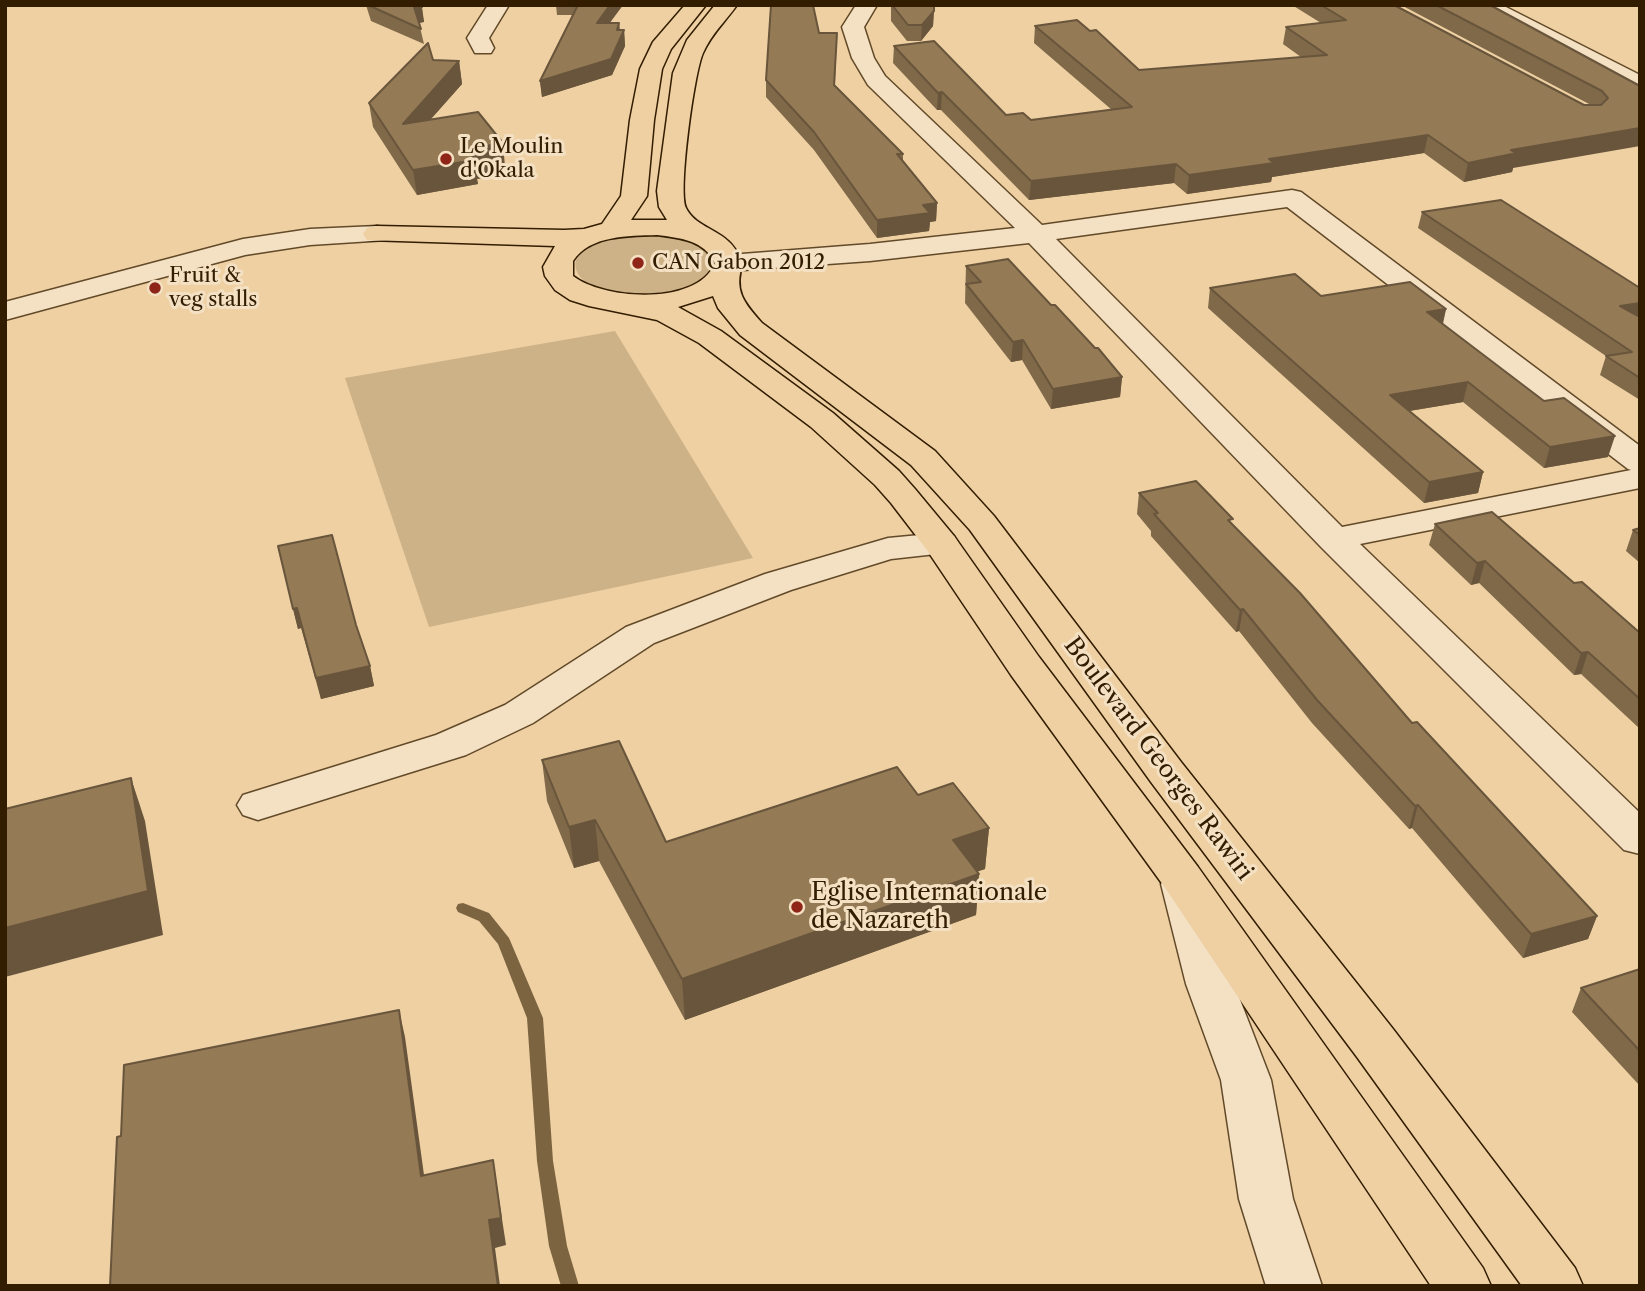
<!DOCTYPE html>
<html>
<head>
<meta charset="utf-8">
<style>
  body { margin:0 }
  #map { position:relative; width:1645px; height:1291px; overflow:hidden; background:#eed0a3; font-family:"Libre Caslon Text",serif }
  canvas { display:block }
  .frame { position:absolute; inset:0; border:7px solid #331d00; pointer-events:none }
</style>
</head>
<body>
<div id="map">
<canvas width="1645" height="1291"></canvas>
<div class="frame"></div>
</div>
<script>
const ctx = document.querySelector('canvas').getContext('2d');
ctx.lineJoin = 'round';
function fillPath(path, color) { ctx.fillStyle = color; ctx.fill(path, 'evenodd'); }
function trace(path, color, width, dash) { ctx.strokeStyle = color; ctx.lineWidth = width; ctx.lineCap = dash ? 'butt' : 'round'; ctx.setLineDash(dash || []); ctx.stroke(path); }
function drawText(font, color, halo, rows, align = 'center') {
  ctx.font = font + ' "Libre Caslon Text",serif'; ctx.lineWidth = 6; ctx.setLineDash([]); ctx.textBaseline = 'middle'; ctx.strokeStyle = halo; ctx.fillStyle = color; for (const [text, x, y, turn = 0] of rows) {
    ctx.save(); ctx.translate(x, y); ctx.rotate((+turn || 0) * Math.PI / 180); ctx.textAlign = isNaN(turn) ? turn : align; if (halo) ctx.strokeText(text, 0, 0); ctx.fillText(text, 0, 0); ctx.restore();
  }
}
fillPath(new Path2D(`
  M639 234C667 236 692 235 712 257 716 306 564 307 576 259 592 239 616 237 639 234Z
  M615 331 753 558 429 627 345 378Z`), '#ceb287');
fillPath(new Path2D(`
  M463 903 489 913 509 938 543 1018 553 1161 567 1246 579 1286H561L549 1246 537 1161 527 1018 498 944 479 921 458 912 456 908 458 904Z`), '#7d6441');
const minor = new Path2D(`
  M488 5H509L489 38 494 48 491 53H475L467 38Z
  M856 5H877L864 27 874 58 885 76 1042 225 1292 190 1301 192 1640 446V488L1360 544 1640 813V854L1624 850 1321 547 1029 243 870 261 729 271 719 269 715 263 719 257 729 255 870 244 1015 228 868 85 852 58 842 27ZM1287 207 1628 469 1631 470 1342 527 1056 239Z
  M1475 5H1502L1640 75V91L1478 9Z
  M377 226 387 228 391 234 387 240 310 245 245 255 5 320V302L243 239 310 229Z
  M941 533 954 536 959 544 954 552 891 559 791 590 654 643 533 723 466 755 258 820 243 815 237 805 243 795 436 735 505 705 626 627 765 574 888 538Z
  M1184 868 1200 872 1207 884 1234 984 1271 1080 1293 1199 1322 1286H1266L1239 1199 1221 1080 1186 984 1161 884 1168 872Z`);
const major = new Path2D(`
  M685 5H706L671 49 662 69 654 120 647 196 631 220H667L659 207 657 191 673 73 687 40 715 5H737C725 22 711 34 703 53 694 73 678 191 686 208 694 225 716 229 728 241 735 247 739 255 743 263 733 290 744 303 762 323L935 451 994 516 1181 762 1393 1029 1575 1268 1583 1286H1522L1357 1057 1151 782 970 530 911 465 740 335 718 308 713 296 678 307 721 331 833 413 899 471 915 489 954 536 1039 657 1198 867 1483 1268 1491 1286H1431L1166 889 1011 675 927 550 891 503 875 485 811 427 699 343 657 320 589 306 570 300 555 290 545 276 543 267 555 246 367 240 363 234 367 228 377 226 564 230 584 229 602 224 621 196 630 120 640 69 653 42ZM657 235C680 238 704 240 715 263 698 306 604 300 573 276V261C590 235 629 236 657 235Z`);
trace(minor, '#624a29', 3);
trace(major, '#331d00', 3);
fillPath(minor, '#f4e0c3');
fillPath(major, '#eed0a3');
fillPath(new Path2D(`
  M366 5H421L424 22 419 23 424 44 371 21Z
  M556 5H623L609 23H619L620 30H624L625 46 612 75 542 97 540 81 573 15H557Z
  M934 5 933 26 921 41H907L891 21V6Z
  M1292 5H1394L1584 105H1591L1401 5H1490L1640 86 1513 168 1512 172 1464 182 1424 153 1272 177 1271 182 1187 194 1174 183 1029 200 941 110H937L893 63 894 46 1006 115 1031 120 1112 110 1034 43 1035 26 1139 70 1301 57 1283 44 1286 27 1321 23Z
  M819 33H837L835 85 903 154V161L937 203 936 221 930 222 929 231 877 238 814 150 766 97V80Z
  M433 60 459 61 462 84 431 119 505 167 493 169 494 176 477 179 478 184 417 195 373 127 369 103Z
  M1422 212 1640 288V400L1600 375 1606 356 1418 228Z
  M966 266 1051 305 1122 377 1120 397 1051 409 1022 360 1011 362 965 303Z
  M1210 288 1321 296 1446 309 1443 324 1608 457 1544 468 1463 402 1409 411 1483 472 1478 493 1424 503 1208 308Z
  M1139 493 1232 524 1412 723 1597 916 1588 939 1523 958 1412 828 1409 829 1312 723 1239 631 1236 632 1151 536V531L1137 514Z
  M1435 524 1574 583 1640 633V729L1581 674 1574 675 1479 583 1471 585 1429 545Z
  M1640 528V563L1626 551 1633 530Z
  M278 546 356 625 370 666 374 686 321 699 301 628 298 629Z
  M542 760 666 842 918 795 989 828 985 869 978 871 979 874 976 915 685 1020 599 861 574 868 547 801Z
  M1640 969V1086L1572 1012 1581 988Z`), '#7f6949');
fillPath(new Path2D(`
  M610 5H623L598 39 597 23Z
  M414 7H422L424 22 416 23Z
  M934 11 933 26 921 41 922 25Z
  M619 23 620 38 624 30 625 46 612 75 542 97 540 81 617 30Z
  M459 61 462 84 406 147 403 124Z
  M942 92 941 110H937L938 93Z
  M1640 128V146L1513 168 1512 172 1464 182 1468 163 1511 150Z
  M1428 135 1424 153 1272 177 1271 182 1187 194 1189 175 1269 159Z
  M503 143 505 167 493 169 494 176 477 179 478 184 417 195 413 170 472 155 486 146Z
  M1176 164 1174 183 1029 200 1031 181Z
  M937 203 936 221 930 222 929 231 877 238V220L923 205Z
  M1640 303V320L1620 306Z
  M1446 309 1441 329 1427 312Z
  M1023 340 1022 360 1011 362 1013 342Z
  M1122 377 1120 397 1051 409 1053 389Z
  M1468 382 1463 402 1385 415 1390 395Z
  M1615 436 1608 457 1544 468 1550 447Z
  M1483 472 1478 493 1424 503 1429 482Z
  M1485 561 1479 583 1471 585 1477 563Z
  M297 608 301 628 298 629 293 609Z
  M1243 609 1239 631 1236 632 1240 610Z
  M1588 652 1581 674 1574 675 1581 653Z
  M370 666 374 686 321 699 316 678Z
  M131 778 145 821 163 935 5 977V928Z
  M1418 805 1412 828 1409 829 1415 806Z
  M595 820 599 861 574 868 569 827Z
  M989 828 985 869 950 881 953 840Z
  M979 874 976 915 685 1020 682 979Z
  M1597 916 1588 939 1523 958 1531 934Z
  M399 1010 405 1037 428 1204 421 1176Z
  M493 1160 506 1245 495 1248 500 1286H498L489 1220Z`), '#68553c');
const building = new Path2D(`
  M421 5 422 7H414L421 29 368 5Z
  M578 5H610L597 23H619L617 30H624L611 59 540 81Z
  M771 5H813L819 33H837L834 85 903 154H897L937 203 923 205 930 213 877 220 814 132 766 80Z
  M892 5H934V11L922 25H908Z
  M1321 5H1394L1584 105H1601L1608 98 1602 91 1436 5H1490L1640 86V128L1511 150 1517 153 1468 163 1428 135 1269 159 1274 163 1189 175 1176 164 1031 181 942 92 938 93 894 46 934 41 1006 115 1023 113 1031 120 1132 107 1035 26 1077 20 1090 31 1096 30 1139 70 1327 55 1286 27 1346 20Z
  M428 43 433 60 459 61 403 124 478 112 503 143 486 146 491 152 472 155 475 160 413 170 369 103Z
  M1501 200 1640 288V303L1620 306 1640 317V378L1606 356 1632 352 1422 212Z
  M1008 259 1051 305H1055L1095 348H1098L1122 377 1053 389 1023 340 1013 342 966 284 981 282 966 266Z
  M1295 274 1321 296 1410 282 1446 309 1427 312 1544 401 1564 398 1615 436 1550 447 1468 382 1390 395 1483 472 1429 482 1210 288Z
  M1196 481 1233 519 1228 520 1300 593 1412 723 1417 722 1597 916 1531 934 1418 805 1415 806 1317 700 1243 609 1240 610 1154 514 1158 513 1139 493Z
  M1492 512 1574 583 1582 582 1640 633V699L1588 652 1581 653 1485 561 1477 563 1435 524Z
  M1640 528V535L1633 530Z
  M332 535 356 625 370 666 316 678 297 608 293 609 278 546Z
  M619 741 666 842 897 767 918 795 953 783 989 828 953 840 979 874 682 979 595 820 569 827 542 760Z
  M131 778 148 891 5 928V809Z
  M1640 969V1051L1581 988Z
  M399 1010 421 1176 493 1160 501 1218 489 1220 498 1286H110L117 1137 121 1136 124 1065Z`);
fillPath(building, '#947a55');
trace(building, '#68553c', 2);
for (const [x, y, r, color] of [
  [446,159,7,"#8f2418"],
  [638,263,7,"#8f2418"],
  [155,288,7,"#8f2418"],
  [797,907,7,"#8f2418"]
]) { const dot = new Path2D(); dot.arc(x, y, r, 0, 2 * Math.PI); ctx.fillStyle = color; ctx.fill(dot); trace(dot, '#f4e0c3', 2.5); }
drawText('21px', '#331d00', '#f4e0c3', [
  ["Le Moulin",460,147],
  ["d'Okala",460,171],
  ["CAN Gabon 2012",652,263],
  ["Fruit &",169,276],
  ["veg stalls",169,300]
], 'left');
drawText('24px', '#331d00', '#f4e0c3', [
  ["Boulevard Georges Rawiri",1158,759,53]
]);
drawText('24px', '#331d00', '#f4e0c3', [
  ["Eglise Internationale",811,893],
  ["de Nazareth",811,921]
], 'left');
</script>
</body>
</html>
